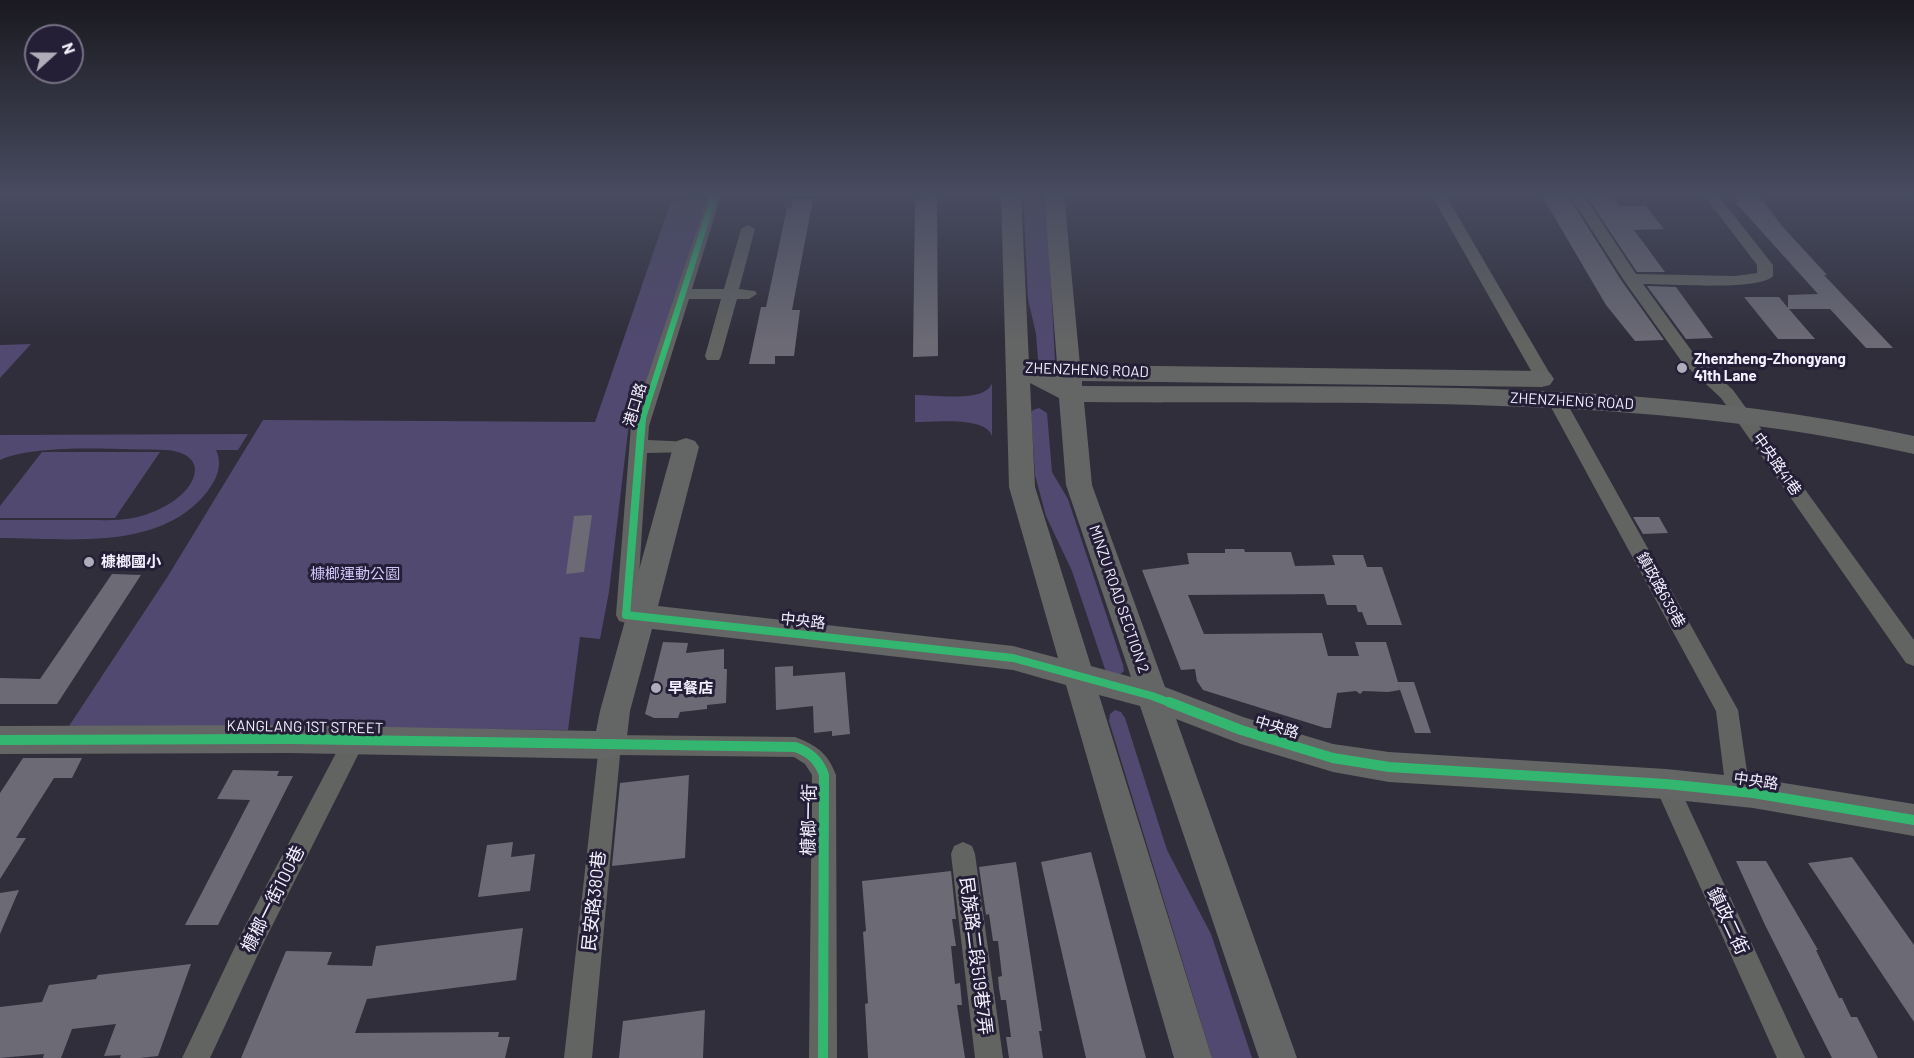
<!DOCTYPE html>
<html>
<head>
<meta charset="utf-8">
<style>
  body { margin:0 }
  #map { position:relative; width:1914px; height:1058px; overflow:hidden; background:#302e3b; font-family:Barlow,sans-serif }
  canvas { display:block }
  .north { position:absolute; left:24px; top:24px; width:60px; height:60px; box-sizing:border-box; background:#241e36; border:2px solid #777286; border-radius:50%; rotate:69deg; font-size:16px; font-weight:700; line-height:24px; text-align:center; color:#f4f1ff }
  .north::after { content:''; display:block; margin:auto; width:21px; height:27px; background:#afadba; clip-path:polygon(50% 0,100% 100%,50% 72%,0 100%) }
</style>
</head>
<body>
<div id="map">
<canvas width="1914" height="1058"></canvas>
<div class="north">N</div>
</div>
<script>
const ctx = document.querySelector('canvas').getContext('2d');
ctx.lineJoin = 'round';
function fillPath(path, color) { ctx.fillStyle = color; ctx.fill(path, 'evenodd'); }
function trace(path, color, width, dash) { ctx.strokeStyle = color; ctx.lineWidth = width; ctx.lineCap = dash ? 'butt' : 'round'; ctx.setLineDash(dash || []); ctx.stroke(path); }
function drawText(font, color, halo, rows, align = 'center') {
  ctx.font = font + ' Barlow,"Noto Sans TC",sans-serif'; ctx.lineWidth = 6; ctx.setLineDash([]); ctx.textBaseline = 'middle'; ctx.strokeStyle = halo; ctx.fillStyle = color; for (const [text, x, y, turn = 0] of rows) {
    ctx.save(); ctx.translate(x, y); ctx.rotate((+turn || 0) * Math.PI / 180); ctx.textAlign = isNaN(turn) ? turn : align; if (halo) ctx.strokeText(text, 0, 0); ctx.fillText(text, 0, 0); ctx.restore();
  }
}
fillPath(new Path2D(`
  M1023 194H1040L1047 215 1055 359 1053 363 1047 365 1041 364 1038 359 1036 334 1028 299Z
  M708 199 635 423H629L609 592 600 639 580 637 568 730 69 726 168 576 263 420 595 422 671 201Z
  M31 344 0 378V345Z
  M992 383V436C986 416 934 422 915 422V395C933 395 986 403 992 383Z
  M1039 408 1047 413 1052 472 1068 499 1123 665 1124 671 1117 677 1110 675 1105 669 1072 571 1046 516 1035 475 1031 413 1033 410Z
  M248 434 238 450H216C223 465 217 479 207 492 160 552 67 538 0 538V520C29 520 58 520 87 520 102 520 118 521 133 518 148 515 162 509 175 500 202 480 204 453 166 450 122 450 37 443 0 460V435Z
  M42 452H160L115 518H0V506Z
  M1115 710 1121 712 1125 718 1167 850 1211 934 1252 1058H1212L1109 721 1110 714Z`), '#51496f');
fillPath(new Path2D(`
  M1733 195H1754L1761 198 1782 226 1827 275H1824L1893 348H1866L1830 309H1789L1815 339H1778L1744 297H1779L1788 308V295L1818 294 1735 202H1740Z
  M1542 196H1568L1621 280 1664 340 1635 341 1606 305Z
  M937 197 938 356 913 357 915 198Z
  M1587 197H1613L1619 206H1646L1664 229 1634 230 1665 272H1637Z
  M793 199H813L792 310H800L794 356H775V364H749L761 307H766L787 208H791Z
  M1647 286 1676 287 1713 338 1686 339Z
  M592 515 584 572 566 574 574 516Z
  M1633 517H1659L1668 533 1643 534Z
  M1225 549H1244L1245 552H1291L1295 566 1335 565 1332 555H1363L1367 567H1382L1402 625H1367L1362 612H1358L1356 605H1327L1324 594 1188 595 1204 634 1322 633 1328 656H1359L1355 642H1386L1398 682H1414L1431 733H1415L1398 684 1400 690 1388 692 1363 691 1360 694 1356 691 1337 693 1331 728H1325L1203 690 1197 681 1195 669 1181 670 1142 570 1189 564 1187 553H1225Z
  M112 574 141 575 57 704H0V678L40 679Z
  M663 642 688 643 686 653 724 649V669H727L726 703 707 705V709L680 712 678 718H654L645 714Z
  M793 666V676L845 672 850 734 832 736V731L814 733 813 706 776 710 775 667Z
  M23 758H82L72 778H54L16 838H26L0 879V793Z
  M233 770 279 771 277 776H293L218 925H185L250 800 217 799Z
  M689 775 685 858 612 866 620 783Z
  M513 842 511 857 535 854 530 891 478 897 487 845Z
  M1091 852 1126 984 1146 1058H1086L1041 862Z
  M1852 857 1914 945V1022L1808 863Z
  M1736 861H1766L1818 950H1816L1839 998H1842L1851 1017H1857L1878 1058H1832L1765 925Z
  M1016 862 1042 1031H1039L1043 1058H1009L1006 1037H1011L1006 1000H1001L999 988 998 977 1002 976 998 941H993L989 914 986 915 979 867Z
  M951 871 956 919H952L956 946H951L955 984 960 983 962 1005H957L965 1058H868L865 1004 868 1003 863 932 866 931 862 881Z
  M19 890 0 934V893Z
  M523 928 516 980 367 999 355 1033 499 1032 498 1037H510L505 1058H241L286 951 332 952 327 965 372 966 376 946Z
  M191 964 158 1056 140 1058H120L121 1055 104 1056 116 1024 72 1029 61 1058H43L44 1054 0 1058V1007L42 1002 49 985 96 979 98 975Z
  M705 1010 703 1058H619L623 1021Z`), '#6b6a75');
fillPath(new Path2D(`
  M709 194H719L721 196 692 289H724L741 229 748 225 755 229 739 289 755 291 757 294 749 299H737L721 356 719 360H707L705 356 721 299H689L649 426 648 440 692 442 695 447 692 452 647 453 637 607 648 610 651 616 648 622C638 625 629 624 619 621L616 615 631 426Z
  M1431 194H1445L1553 379 1550 383H1538Z
  M1569 194H1583L1636 274 1735 276 1757 273V265L1703 194H1717L1773 265V276C1760 291 1666 284 1643 284L1694 354 1733 390 1914 640V666L1906 663 1721 398 1682 362 1623 279Z
  M1555 392 1561 394 1564 398 1738 710 1750 792 1746 800 1738 803 1730 800 1726 792 1716 711 1546 398 1549 394Z
  M354 731 362 734 365 741 261 948 210 1058H182L243 930 346 734Z
  M610 735 795 737C816 745 828 753 836 775L837 1058H809L812 775 805 764 794 757 620 755 592 1058H564L599 745 602 738Z
  M1666 773 1674 776 1805 1058H1777L1654 784 1658 776Z
  M963 842 972 846 975 854 1003 1058H975L951 854 954 846Z`), '#626461');
fillPath(new Path2D(`
  M1001 194H1021L1029 363 1057 364 1044 194H1064L1080 365 1542 371 1550 373 1554 379 1550 385 1542 387 1082 381V386C1360 388 1641 376 1914 436V454C1642 392 1361 405 1084 402L1092 485 1165 687 1243 717 1333 744 1389 752 1666 769 1753 778 1914 804V836L1753 808 1666 799 1389 782 1333 772 1241 744 1176 719 1297 1058H1259L1140 706 1099 695 1212 1058H1174L1066 685 1013 670 652 629 630 711 626 745 621 755 610 759 289 753 0 754V726L289 725 596 731 600 711 673 447 677 441 686 438 695 441 699 447 658 606 1013 646 1058 658 1009 487ZM1030 383 1059 398 1066 485 1131 677 1091 666 1035 487Z`), '#646565');
trace(new Path2D(`
  M642 421 714 196`), '#33b770', 6);
trace(new Path2D(`
  M642 419 626 615 1013 658 1152 696 1173 704`), '#33b770', 8);
trace(new Path2D(`
  M1169 702 1241 730 1333 758 1389 767 1666 784 1753 793 1914 820
  M0 740 289 739 795 747C810 752 819 760 824 775L823 1058`), '#33b770', 10);
const sky = ctx.createLinearGradient(0, 0, 0, 342);
sky.addColorStop(0, '#1a1920');
sky.addColorStop(0.57, '#484c60');
sky.addColorStop(1, '#484c6000');
ctx.fillStyle = sky;
ctx.fillRect(0, 0, 1914, 342);
for (const [x, y, r, color] of [
  [1682,368,6,"#afadba"],
  [89,562,6,"#afadba"],
  [656,688,6,"#afadba"]
]) { const dot = new Path2D(); dot.arc(x, y, r, 0, 2 * Math.PI); ctx.fillStyle = color; ctx.fill(dot); trace(dot, '#241e36', 2); }
drawText('bold 15px', '#f4f1ff', '#241e36', [
  ["Zhenzheng-Zhongyang",1694,359],
  ["41th Lane",1694,376],
  ["槺榔國小",101,562],
  ["早餐店",668,688]
], 'left');
drawText('15px', '#f4f1ff', '#241e36', [
  ["ZHENZHENG ROAD",1087,370,2],
  ["ZHENZHENG ROAD",1572,401,3],
  ["港口路",635,405,-73],
  ["中央路41巷",1777,464,55],
  ["鎮政路639巷",1661,590,61],
  ["MINZU ROAD SECTION 2",1119,599,71],
  ["中央路",803,621,6],
  ["KANGLANG 1ST STREET",305,727,1],
  ["中央路",1277,727,17],
  ["中央路",1756,781,8]
]);
drawText('15px', '#d0c6fa', '#241e36', [
  ["槺榔運動公園",355,574]
]);
drawText('18px', '#f4f1ff', '#241e36', [
  ["槺榔一街",809,820,-89],
  ["槺榔一街100巷",273,899,-63],
  ["民安路380巷",594,901,-84],
  ["鎮政二街",1728,921,65],
  ["民族路二段519巷7弄",976,956,83]
]);
</script>
</body>
</html>
